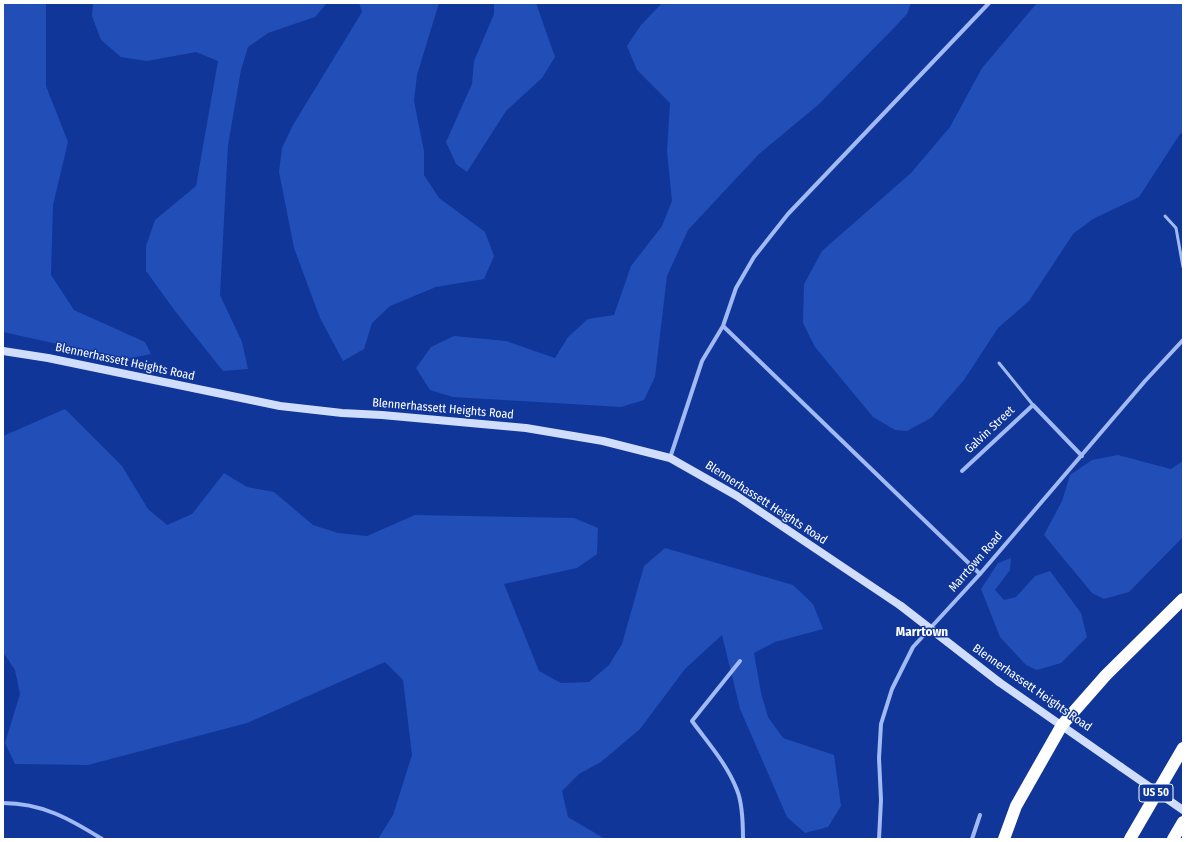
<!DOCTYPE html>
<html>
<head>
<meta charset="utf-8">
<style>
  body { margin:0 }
  #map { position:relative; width:1186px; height:842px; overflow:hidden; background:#103699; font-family:"Fira Sans Condensed",sans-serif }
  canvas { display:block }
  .frame { position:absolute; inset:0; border:4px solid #fff; pointer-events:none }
</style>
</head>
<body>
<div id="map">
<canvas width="1186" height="842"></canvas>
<div class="frame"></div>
</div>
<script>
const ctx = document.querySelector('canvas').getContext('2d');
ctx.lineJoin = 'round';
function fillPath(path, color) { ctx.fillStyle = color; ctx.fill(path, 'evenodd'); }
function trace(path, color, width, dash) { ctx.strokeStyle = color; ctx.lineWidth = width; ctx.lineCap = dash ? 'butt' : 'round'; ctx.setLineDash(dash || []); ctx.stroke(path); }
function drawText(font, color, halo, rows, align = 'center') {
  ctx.font = font + ' "Fira Sans Condensed",sans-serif'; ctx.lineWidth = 3; ctx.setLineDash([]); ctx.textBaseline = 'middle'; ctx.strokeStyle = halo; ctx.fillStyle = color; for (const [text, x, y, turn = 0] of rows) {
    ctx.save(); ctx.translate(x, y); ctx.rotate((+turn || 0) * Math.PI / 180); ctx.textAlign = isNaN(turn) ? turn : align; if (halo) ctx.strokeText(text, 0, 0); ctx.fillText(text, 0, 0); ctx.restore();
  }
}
fillPath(new Path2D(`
  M3 3H46V86L68 142 53 205 51 275 74 310 145 342 151 354 126 359 3 332Z
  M93 3H327L315 17 268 33 248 47 241 70 228 145 220 295 242 342 248 369 223 371 175 311 146 271V246L155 220 196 186 218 61 196 52 147 61 121 57 101 40 92 16Z
  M359 3H439L417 75 414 101 424 151V175L439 198 485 232 494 256 484 279 436 287 390 306 372 323 364 349 343 361 320 318 294 248 279 172 282 148 293 125 362 12Z
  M494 3H536L555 57 542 78 506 111 467 172 456 164 446 142 472 84 474 61 494 14Z
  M662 3H911L907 14 890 32 818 105 759 154 688 230 667 276 655 377 644 400 621 407 453 397 430 390 416 368 431 347 454 336 506 341 555 358 568 337 588 319 614 315 631 266 662 226 672 201 667 151 670 103 637 70 627 46 641 25Z
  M1037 3H1183V132L1180 134 1139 197 1093 219 1073 234 1029 301 998 328 964 380 931 418 907 431 895 430 873 417 815 347 803 323 804 284 822 251 911 173 950 127 982 68Z
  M65 409 122 466 148 509 167 525 192 514 224 473 247 487 274 492 313 525 338 533 367 536 415 515 574 518 598 528 597 554 577 568 504 584 539 671 561 683 589 682 609 665 622 644 644 566 665 548 793 585 813 604 823 629 775 642 754 653 761 693 768 717 783 738 834 755 841 806 828 827 805 833 787 817 740 709 722 635 685 669 640 729 601 762 579 774 562 791 568 817 605 839H378L393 815 412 755 403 680 385 662 247 723 88 765 15 764 5 743 20 694 15 670 3 652V436Z
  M1118 455 1171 469 1183 461V537L1129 592 1104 599 1092 593 1044 535 1062 501 1070 475 1092 460Z
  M1011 558 1010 570 995 590 1004 600 1016 597 1035 576 1050 571 1081 613 1087 637 1061 663 1037 670 1026 665 1000 637 981 589 998 563Z`), '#224eb8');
trace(new Path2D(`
  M1165 216 1176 228 1183 267
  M999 363 1033 405`), '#a1baf4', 3);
trace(new Path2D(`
  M723 326 980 574
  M670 458 702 361 723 326 736 288 754 257 788 214 989 3
  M962 471 1033 405 1082 456
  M740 661 692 721C708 743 727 764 737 790 742 802 743 826 743 839
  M3 803C42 803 70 819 102 839
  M879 839 881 800 879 758 881 724 892 689 913 647 980 574 1145 381 1183 340
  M972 839 980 815`), '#a1baf4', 4);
trace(new Path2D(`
  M3 351 48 358 280 406 342 413 382 415 526 428 603 441 670 458 737 496 901 606
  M999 682 1121 767`), '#d1ddfd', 8);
trace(new Path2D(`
  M1004 839 1016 806 1062 725 1106 675 1183 599
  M1130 839 1183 748
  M1173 839 1183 822`), '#fff', 12);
trace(new Path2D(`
  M901 606 999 682
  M1121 767 1183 810`), '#d1ddfd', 8);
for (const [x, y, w] of [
  [1156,793,34]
]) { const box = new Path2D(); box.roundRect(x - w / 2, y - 9, w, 18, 3); ctx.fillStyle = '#103699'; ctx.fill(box); trace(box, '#fff', 1); }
drawText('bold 11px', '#fff', null, [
  ["US 50",1156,793]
]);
drawText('12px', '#fff', '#103699', [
  ["Blennerhassett Heights Road",125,362,12],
  ["Blennerhassett Heights Road",443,409,5],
  ["Galvin Street",990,430,-43],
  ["Blennerhassett Heights Road",766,503,33],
  ["Marrtown Road",976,562,-49],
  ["Blennerhassett Heights Road",1032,688,35]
]);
drawText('bold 13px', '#fff', '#103699', [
  ["Marrtown",922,632]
]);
</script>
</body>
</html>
